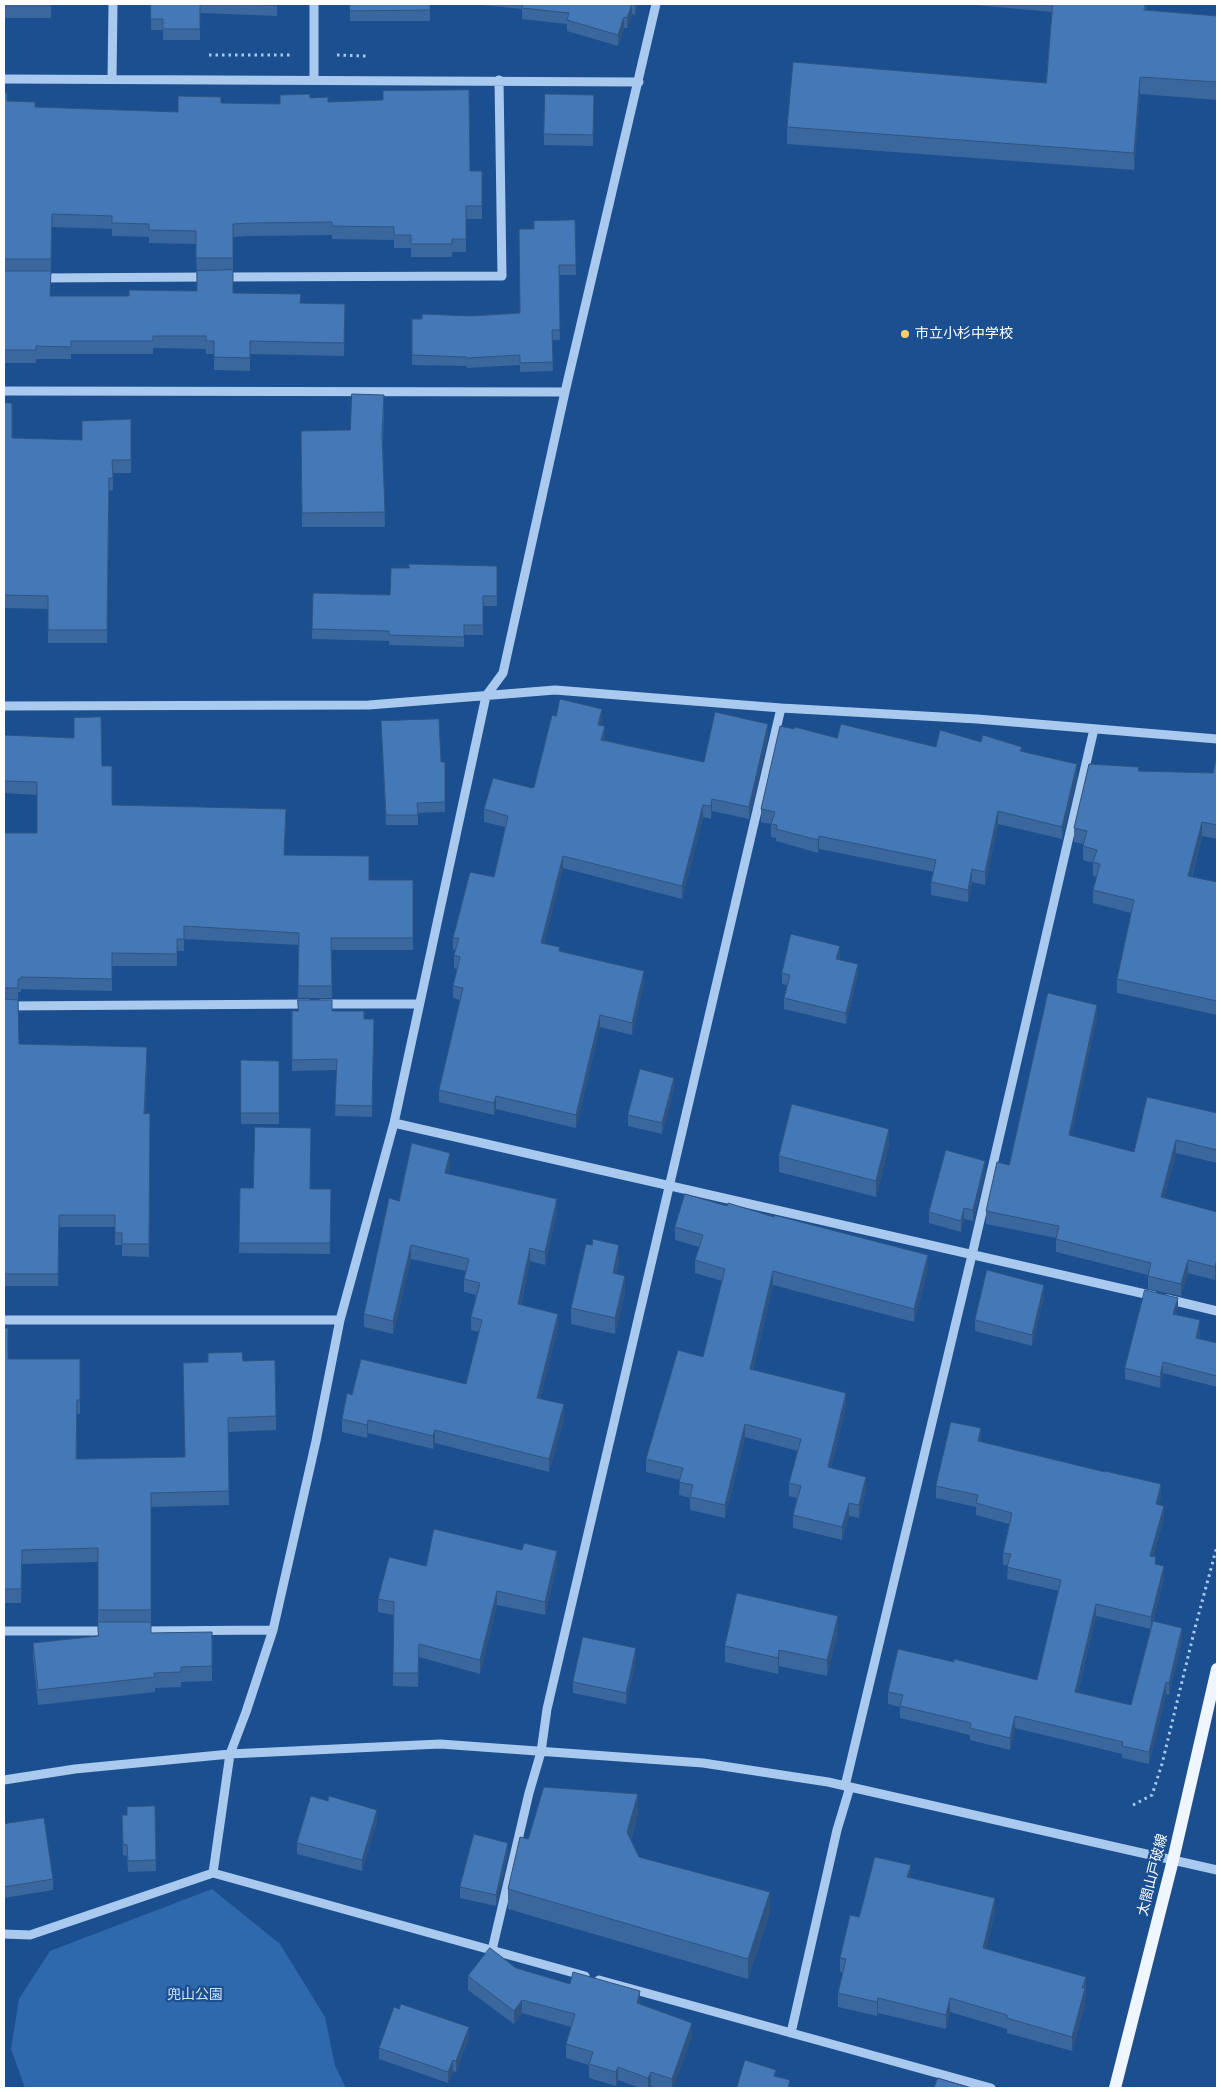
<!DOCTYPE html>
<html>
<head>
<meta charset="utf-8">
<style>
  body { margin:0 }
  #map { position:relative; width:1221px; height:2092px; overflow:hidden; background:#1b4f8f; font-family:"Archivo Narrow",sans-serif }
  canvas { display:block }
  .frame { position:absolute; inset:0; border:5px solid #fff; pointer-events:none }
</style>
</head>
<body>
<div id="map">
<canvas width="1221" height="2092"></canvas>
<div class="frame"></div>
</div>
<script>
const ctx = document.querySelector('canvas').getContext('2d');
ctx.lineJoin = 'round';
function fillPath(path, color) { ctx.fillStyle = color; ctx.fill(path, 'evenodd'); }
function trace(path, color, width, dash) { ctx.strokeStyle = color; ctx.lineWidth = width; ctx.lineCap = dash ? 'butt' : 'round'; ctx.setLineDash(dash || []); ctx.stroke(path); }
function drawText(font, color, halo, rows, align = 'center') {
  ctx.font = font + ' "Archivo Narrow","Noto Sans JP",sans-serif'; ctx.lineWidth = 4.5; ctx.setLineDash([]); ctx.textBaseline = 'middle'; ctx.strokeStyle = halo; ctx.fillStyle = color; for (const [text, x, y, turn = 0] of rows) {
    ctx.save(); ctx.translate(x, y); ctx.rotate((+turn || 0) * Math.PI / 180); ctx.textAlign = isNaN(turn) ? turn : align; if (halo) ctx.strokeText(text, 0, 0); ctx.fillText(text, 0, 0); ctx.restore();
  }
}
fillPath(new Path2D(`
  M212 1889 280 1944 325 2017 335 2066 346 2088H25L11 2049 19 1999 50 1951Z`), '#2e69ad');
trace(new Path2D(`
  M209 55H293
  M337 55 366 56
  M1133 1805 1152 1795 1162 1764 1195 1628 1217 1546`), '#a9c9ee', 3, [2.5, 4]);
trace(new Path2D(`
  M4 79 639 82
  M112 79 113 4
  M314 79V4
  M221 277 502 276 499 80
  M39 278 208 277
  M4 391 565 392
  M4 706 369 705 555 690 781 708 977 719 1217 739
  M321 1004H419
  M4 1006 308 1004
  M394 1123 1154 1296
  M1167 1299 1217 1311
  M4 1320H340
  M4 1631H110
  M141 1631 273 1630
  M4 1780 75 1769 230 1754 440 1744 703 1763 828 1782 1217 1870
  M845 1786 972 1255 1094 729
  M213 1873 230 1754 246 1712 273 1630 316 1441 340 1320 394 1123 486 696 503 673 565 392 656 4
  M4 1934 30 1935 213 1873 585 1976
  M492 1950 529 1793 541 1752 547 1709 781 708
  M599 1980 991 2088
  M791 2033 837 1830 850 1787`), '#a9c9ee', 9);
trace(new Path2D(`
  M1115 2088 1173 1860 1217 1669`), '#f0f6ff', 12);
fillPath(new Path2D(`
  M4 4H51V18H4V26Z
  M151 4H277V16L200 13V40H163V30H151Z
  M350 4H430V21H350Z
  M472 4H638L635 15 632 14 627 28H624L618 46 567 31V24L522 19V9Z
  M963 4H1146V10L1217 16V100L1140 94 1134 170 787 144V127L1046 83 1052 12Z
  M4 93 7 101 35 107 178 112 221 103 280 104 310 98 328 102 470 171H482V219H466V252H452V257H411V248H394V240L332 239V235L250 236 233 237V293L301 303 345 304 344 356 250 354V371L214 370V354H206V349L153 348V354H71V359H36V363H4ZM52 227 112 229V236L149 237V243L196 244 197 291 129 296H50Z
  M594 95 593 146 544 145V134Z
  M575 220 576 275H559L560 340H552L553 371 520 372V365L467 368 466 366 412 365V319L520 313 534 229Z
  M4 403 12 438 82 440 131 419V473H113V490L109 491 107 643H48V609L4 608Z
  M384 409 383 442 385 527H302L301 431 350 430Z
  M497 566V606H483V635H464V647L389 645V641L312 639 313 593 390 595Z
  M381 721 441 762H445V812L418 813V825H386Z
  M602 721 601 725 605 739 604 740 704 762 768 736 749 819 712 811 711 819 703 817 682 899 563 868 544 943 560 951 644 983 632 1035 600 1027 576 1128 496 1109 494 1115 439 1102V1090L460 1000 453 998V986L457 969 454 968V955L455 950H453V938L494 877 505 827 484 822V809L532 788Z
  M4 735 102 766 112 805 286 821 284 855 369 880H413V950H331L332 998H298L299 945 184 939V951H177V966H112V991L21 989V992H18L19 1044 147 1059 145 1114 150 1113 149 1257 122 1256V1245H115V1227H59L58 1286H4V833H37V795L4 793Z
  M837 738 936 747 981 742 1022 751 1077 776 1062 839 998 824 985 885 972 882 968 902 931 895V882L934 872 819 849 818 853 776 841V838L771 837V824L761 822V809Z
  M1217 755V839L1202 836 1192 877 1217 882V1015L1117 993V979L1131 913 1093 903V890L1097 877 1093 876V863L1083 860V844L1074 842V828L1139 771 1213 773Z
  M840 957 839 959 858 974 846 1024 784 1009V998L787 985 782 984V973Z
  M292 1011H332L364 1019 374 1030 372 1117 335 1116 337 1070 292 1071Z
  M1097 1017 1071 1136 1134 1152 1217 1113V1163L1176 1153 1164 1198 1217 1212 1215 1280 1188 1273 1181 1296 1148 1289V1275L1056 1252V1238L986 1224V1211L1009 1165Z
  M241 1060 279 1061V1124H241Z
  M674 1089 662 1134 628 1126V1115Z
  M889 1145 876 1197 779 1172V1156Z
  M450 1166 448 1174 557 1212 545 1265 530 1261 521 1305 558 1327 540 1399 564 1418 549 1472 435 1443 433 1449 368 1433 367 1438 342 1432V1419L352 1395 466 1384 479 1332 471 1330V1317L476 1295 464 1292V1279L466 1271 411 1259 393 1334 364 1327V1314L399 1201Z
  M985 1172 973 1221 964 1219 961 1232 929 1223V1212Z
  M240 1188 331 1189 330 1254 239 1253Z
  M675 1227 928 1269 914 1322 773 1285 753 1370 846 1406 831 1468 866 1490 859 1518 849 1516 842 1540 793 1528V1515L797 1498 789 1496V1483L798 1451 745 1437 725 1518 690 1510V1498L679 1495 680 1480 646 1472V1459L703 1357 722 1281 695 1273V1260L699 1247 675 1240Z
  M619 1261 616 1274 625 1292 615 1334 571 1324V1308Z
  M1044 1296 1032 1346 975 1331V1320Z
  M1178 1308 1176 1314 1200 1331 1199 1339 1217 1343V1387L1163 1373 1160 1388 1125 1379V1368Z
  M4 1328 8 1359H80V1414H77V1459L184 1457 243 1361 276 1416V1430L228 1432 229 1505 151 1507V1633L212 1632V1681L181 1682V1687L155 1688V1692L38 1705 33 1658V1643L98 1636V1562L22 1564 21 1603H4Z
  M981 1440V1442L1161 1496 1158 1505 1164 1518 1153 1556 1156 1564 1164 1578 1151 1629 1096 1616 1078 1692 1131 1705 1182 1640 1169 1695 1166 1694 1149 1764 1122 1758V1754L1015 1728 1010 1750 970 1740V1735L900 1718V1707L888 1704V1692L954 1662 1037 1680 1059 1591 1007 1579 1008 1565H1003V1553L1009 1524 976 1515V1507L936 1498V1486Z
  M557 1564 545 1615 497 1605 480 1674 419 1657 418 1687 393 1686V1615L378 1612V1599L426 1566Z
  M838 1631 827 1676 779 1666 778 1674 725 1662V1646Z
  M636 1659 626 1704 573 1693V1682Z
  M328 1801 377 1821 362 1871 297 1854V1843Z
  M155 1806 156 1871 128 1872 127 1856 123 1855 122 1826 127 1815Z
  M638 1814 631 1840 639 1857 770 1912 748 1979 508 1909V1889L528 1839Z
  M4 1824 53 1879V1890L4 1898Z
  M508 1854 496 1906 460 1898V1887Z
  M911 1878 995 1912 986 1949 1086 1977 1085 2003 1072 2051 1007 2033V2029L950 2012 946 2029 878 2013 877 2016 838 2007V1993L843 1973 840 1972V1958L859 1917Z
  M516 1968 640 2004 692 2036 673 2088H658L651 2086 650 2088H640L618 2080 616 2086 589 2078V2065L566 2058V2044L571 2027 522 2013 514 2024 468 1990V1976Z
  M469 2038 456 2072 453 2071 448 2083 379 2059V2048Z`), '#3a679d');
fillPath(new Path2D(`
  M632 4V14L627 28V18Z
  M635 4H638L635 15Z
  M624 17V28L618 46V35Z
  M1140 77V94L1134 170V153Z
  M602 709V721L598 737V725Z
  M768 724V736L749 819V807Z
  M605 726V739L601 752V740Z
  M1077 764V776L1062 839V827Z
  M712 799V811L711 819V806Z
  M703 805V817L682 899V886Z
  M998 811V824L985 885V872Z
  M1202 822V836L1188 890V876Z
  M819 836V849L818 853V840Z
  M563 856V868L541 955V943Z
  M972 869V882L968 902V890Z
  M840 946V957L836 969V959Z
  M858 964V974L846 1024V1013Z
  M644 971V983L632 1035V1023Z
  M1097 1005V1017L1069 1148V1135Z
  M600 1015V1027L576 1128V1115Z
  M674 1078V1089L662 1134V1123Z
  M496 1096V1109L494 1115V1103Z
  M889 1129V1145L876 1197V1181Z
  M1176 1140V1153L1161 1210V1197Z
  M450 1153V1166L445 1186V1173Z
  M985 1161V1172L973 1221V1210Z
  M557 1199V1212L545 1265V1252Z
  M964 1208V1219L961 1232V1221Z
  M411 1245V1259L393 1334V1321Z
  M619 1245V1261L613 1289V1273Z
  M530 1248V1261L518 1317V1304Z
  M928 1255V1269L914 1322V1309Z
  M1217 1259V1272L1215 1280V1267Z
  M1188 1260V1273L1181 1296V1284Z
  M773 1271V1285L750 1382V1369Z
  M625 1276V1292L615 1334V1318Z
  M1044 1285V1296L1032 1346V1335Z
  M1178 1298V1308L1173 1324V1314Z
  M558 1314V1327L537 1411V1398Z
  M1200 1320V1331L1196 1349V1338Z
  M1163 1362V1373L1160 1388V1377Z
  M846 1393V1406L828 1480V1467Z
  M564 1404V1418L549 1472V1459Z
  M368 1420V1433L367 1438V1425Z
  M745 1424V1437L725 1518V1505Z
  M981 1428V1440L978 1453V1441Z
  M435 1430V1443L433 1449V1436Z
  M866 1477V1490L859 1518V1505Z
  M1161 1484V1496L1156 1516V1504Z
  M849 1503V1516L842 1540V1527Z
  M1164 1506V1518L1150 1568V1556Z
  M557 1551V1564L545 1615V1602Z
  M1164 1566V1578L1151 1629V1617Z
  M497 1591V1605L480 1674V1660Z
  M1096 1604V1616L1075 1704V1692Z
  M838 1616V1631L827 1676V1660Z
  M1182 1628V1640L1169 1695V1683Z
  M636 1648V1659L626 1704V1693Z
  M779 1650V1666L778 1674V1658Z
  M1166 1682V1694L1149 1764V1752Z
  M1015 1716V1728L1010 1750V1738Z
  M638 1794V1814L627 1852V1832Z
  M377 1810V1821L362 1871V1860Z
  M508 1843V1854L496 1906V1895Z
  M911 1865V1880L907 1877Z
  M770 1892V1912L748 1979V1959Z
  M995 1898V1912L983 1962V1948Z
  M1086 1977 1085 2003 1072 2051V2037Z
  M640 1991V2005L637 2003Z
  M878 1998V2013L877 2016V2002Z
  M950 1998V2012L946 2029V2015Z
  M522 2000V2013L514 2024V2011Z
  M692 2023V2036L673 2088H672V2079Z
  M469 2027V2038L456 2072V2061Z
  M453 2060V2071L448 2083V2072Z
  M618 2067V2080L616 2086V2072Z
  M651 2072V2086L650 2088H648V2078Z`), '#305480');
const building = new Path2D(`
  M4 4H51V6H4Z
  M151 4H200V29H163V19H151Z
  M239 4H277V5Z
  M350 4H430V10L350 11Z
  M523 4H632L627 18 624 17 618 35 567 20 569 13 522 8Z
  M1053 4H1145L1144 10 1217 16V82L1140 77 1134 153 787 127 793 62 1046 83Z
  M469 90 470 171H482V206H466V239H452V244H411V235H394V227L332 226V222L250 223 233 224V258H196V231L149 230V224L112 223V216L52 214 51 259H4V93H7V101L35 102V107L178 112V96L221 97V103L280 104V95L310 94V98L328 97V102L383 100V91Z
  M545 94 594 95 593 135 544 134Z
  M575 220 576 265H559L560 330H552L553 362 520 363V355L467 358 466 357 412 355V319H422V314L471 316 520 313 519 229H534V221Z
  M233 270V293L301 294 300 303 345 304 344 343 250 341V358L214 357V341H206V336H153V341H71V347L36 346V350H4V271H51L50 296H129V290L197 291V271Z
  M352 394 384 395 382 434 385 512 302 513 301 431 350 430Z
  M4 403H12V438L82 440V421L131 419V460H112L113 478H109L107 630H48V596L4 595Z
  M409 564 497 566V596H483V625H464V637L389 635V631L312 629 313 593 390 595 391 568H409Z
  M560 699 602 709 598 725 605 726 601 740 704 762 715 712 768 724 749 807 712 799 711 806 703 805 682 886 563 856 541 943 560 947 559 951 644 971 632 1023 600 1015 576 1115 496 1096 494 1103 439 1090 463 988 453 986 460 957 454 955 459 938H453L470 872 494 877 508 816 484 809 493 778 532 788 534 787 552 715 556 716Z
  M101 717 102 766H112V805L286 809 284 855 369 856V880H413V938H331L332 986H298L299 933 184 926V939H177V954L112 953V979L21 977V979H18V988H4V833H37V782L4 781V735L74 738V718Z
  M439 719 441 762H445V802L417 803 418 815H386L381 721Z
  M841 724 936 747 940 730 981 742 983 735 1022 747 1020 751 1077 764 1062 827 998 811 985 872 972 869 968 890 931 882 936 860 819 836 818 840 776 829 777 825 771 824 775 812 761 809 780 726 794 729 795 727 837 738Z
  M1217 755V825L1202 822 1188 876 1217 882V1001L1117 979 1134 900 1093 890 1100 864 1093 862 1097 850 1083 846 1087 831 1074 828 1089 764 1139 767 1138 771 1213 773Z
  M791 934 840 946 836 959 858 964 846 1013 784 998 790 975 782 973Z
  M1048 993 1097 1005 1069 1135 1134 1152 1147 1097 1217 1113V1150L1176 1140 1161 1197 1217 1212V1259L1215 1267 1188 1260 1181 1284 1148 1276 1151 1263 1056 1239 1059 1226 986 1211 997 1162 1009 1165Z
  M4 999 18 1000 19 1044 147 1047 144 1114 150 1113 149 1244H122V1233H115V1215H59L58 1274H4Z
  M298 1000H332V1011H364V1019H374L372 1106 335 1105 337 1059 292 1060V1011H298Z
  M241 1060 279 1061V1113H241Z
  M640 1069 674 1078 662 1123 628 1115Z
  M792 1104 889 1129 876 1181 779 1156Z
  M255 1127 311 1128 310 1189H331L330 1243H239L240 1188H253Z
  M412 1143 450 1153 445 1173 557 1199 545 1252 530 1248 518 1304 558 1314 537 1398 564 1404 549 1459 435 1430 433 1436 368 1420 367 1425 342 1419 347 1393 352 1395 361 1359 466 1384 482 1320 471 1317 480 1283 464 1279 469 1259 411 1245 393 1321 364 1314 389 1198 399 1201Z
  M946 1150 985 1161 973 1210 964 1208 961 1221 929 1212Z
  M685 1194 727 1206 728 1203 774 1217V1215L928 1255 914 1309 773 1271 750 1369 846 1393 828 1467 866 1477 859 1505 849 1503 842 1527 793 1515 801 1486 789 1483 801 1439 745 1424 725 1505 690 1497 693 1485 679 1482 683 1468 646 1459 678 1350 703 1357 725 1269 695 1260 703 1235 675 1227Z
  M593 1239 619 1245 613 1273 625 1276 615 1318 571 1308 586 1244 592 1245Z
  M987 1270 1044 1285 1032 1335 975 1320Z
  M1145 1290 1178 1298 1173 1314 1200 1320 1196 1338 1217 1343V1376L1163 1362 1160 1377 1125 1368Z
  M4 1328H8V1359H80V1400H77L76 1459 185 1457 183 1363 208 1362V1353L242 1352 243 1361 275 1360 276 1416 228 1418 229 1491 151 1493V1610H98V1548L22 1550 21 1589H4Z
  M951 1422 981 1428 978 1441 1105 1472V1471L1161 1484 1156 1504 1164 1506 1150 1556 1156 1557 1155 1564 1164 1566 1151 1617 1096 1604 1075 1692 1131 1705 1153 1621 1182 1628 1169 1683 1166 1682 1149 1752 1122 1746 1123 1742 1015 1716 1010 1738 970 1728 971 1723 900 1706 903 1695 888 1692 898 1649 954 1662V1659L1037 1680 1061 1580 1007 1567 1011 1554 1003 1553 1012 1513 976 1503 978 1495 936 1486Z
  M434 1529 522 1550 524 1543 557 1551 545 1602 497 1591 480 1660 419 1644 418 1673H393L394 1602 378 1599 389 1557 426 1566Z
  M737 1593 838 1616 827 1660 779 1650 778 1658 725 1646Z
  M98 1622H151V1633L212 1632V1666L181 1667V1672L154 1673 155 1677 38 1690 33 1643 98 1636Z
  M583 1637 636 1648 626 1693 573 1682Z
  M544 1787 638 1794 627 1832 639 1857 770 1892 748 1959 508 1889 520 1837 528 1839Z
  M311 1796 328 1801 329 1796 377 1810 362 1860 297 1843Z
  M155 1806 156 1860 128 1861 127 1845 123 1844 122 1815H127V1807Z
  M44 1818 53 1879 4 1887V1824Z
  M474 1834 508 1843 496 1895 460 1887Z
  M875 1857 911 1865 907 1877 995 1898 983 1948 1086 1977 1082 1988H1085L1072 2037 1007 2018V2015L950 1998 946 2015 878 1998 877 2002 838 1993 846 1959 840 1958 850 1915 859 1917Z
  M490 1948 516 1968 570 1984 573 1972 640 1991 637 2003 692 2023 672 2079 651 2072 648 2078 618 2067 616 2072 589 2064 593 2052 566 2044 575 2014 522 2000 514 2011 468 1976Z
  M401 2004 469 2027 456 2061 453 2060 448 2072 379 2048 394 2007 399 2009Z
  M745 2060 776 2070 774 2076 790 2080 788 2088H737Z
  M938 2078 970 2088H934Z`);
fillPath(building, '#4478b7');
trace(building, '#305480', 1);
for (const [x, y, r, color] of [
  [905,334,5,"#ffd166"]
]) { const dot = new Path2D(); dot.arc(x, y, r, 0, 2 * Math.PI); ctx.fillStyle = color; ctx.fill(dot); trace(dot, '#1b4f8f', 2); }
drawText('14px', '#fff', '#1b4f8f', [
  ["市立小杉中学校",915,334]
], 'left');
drawText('14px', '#fff', '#1b4f8f', [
  ["太閤山戸破線",1153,1875,-76]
]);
drawText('14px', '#cfe3fa', '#1b4f8f', [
  ["兜山公園",195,1995]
]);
</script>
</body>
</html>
